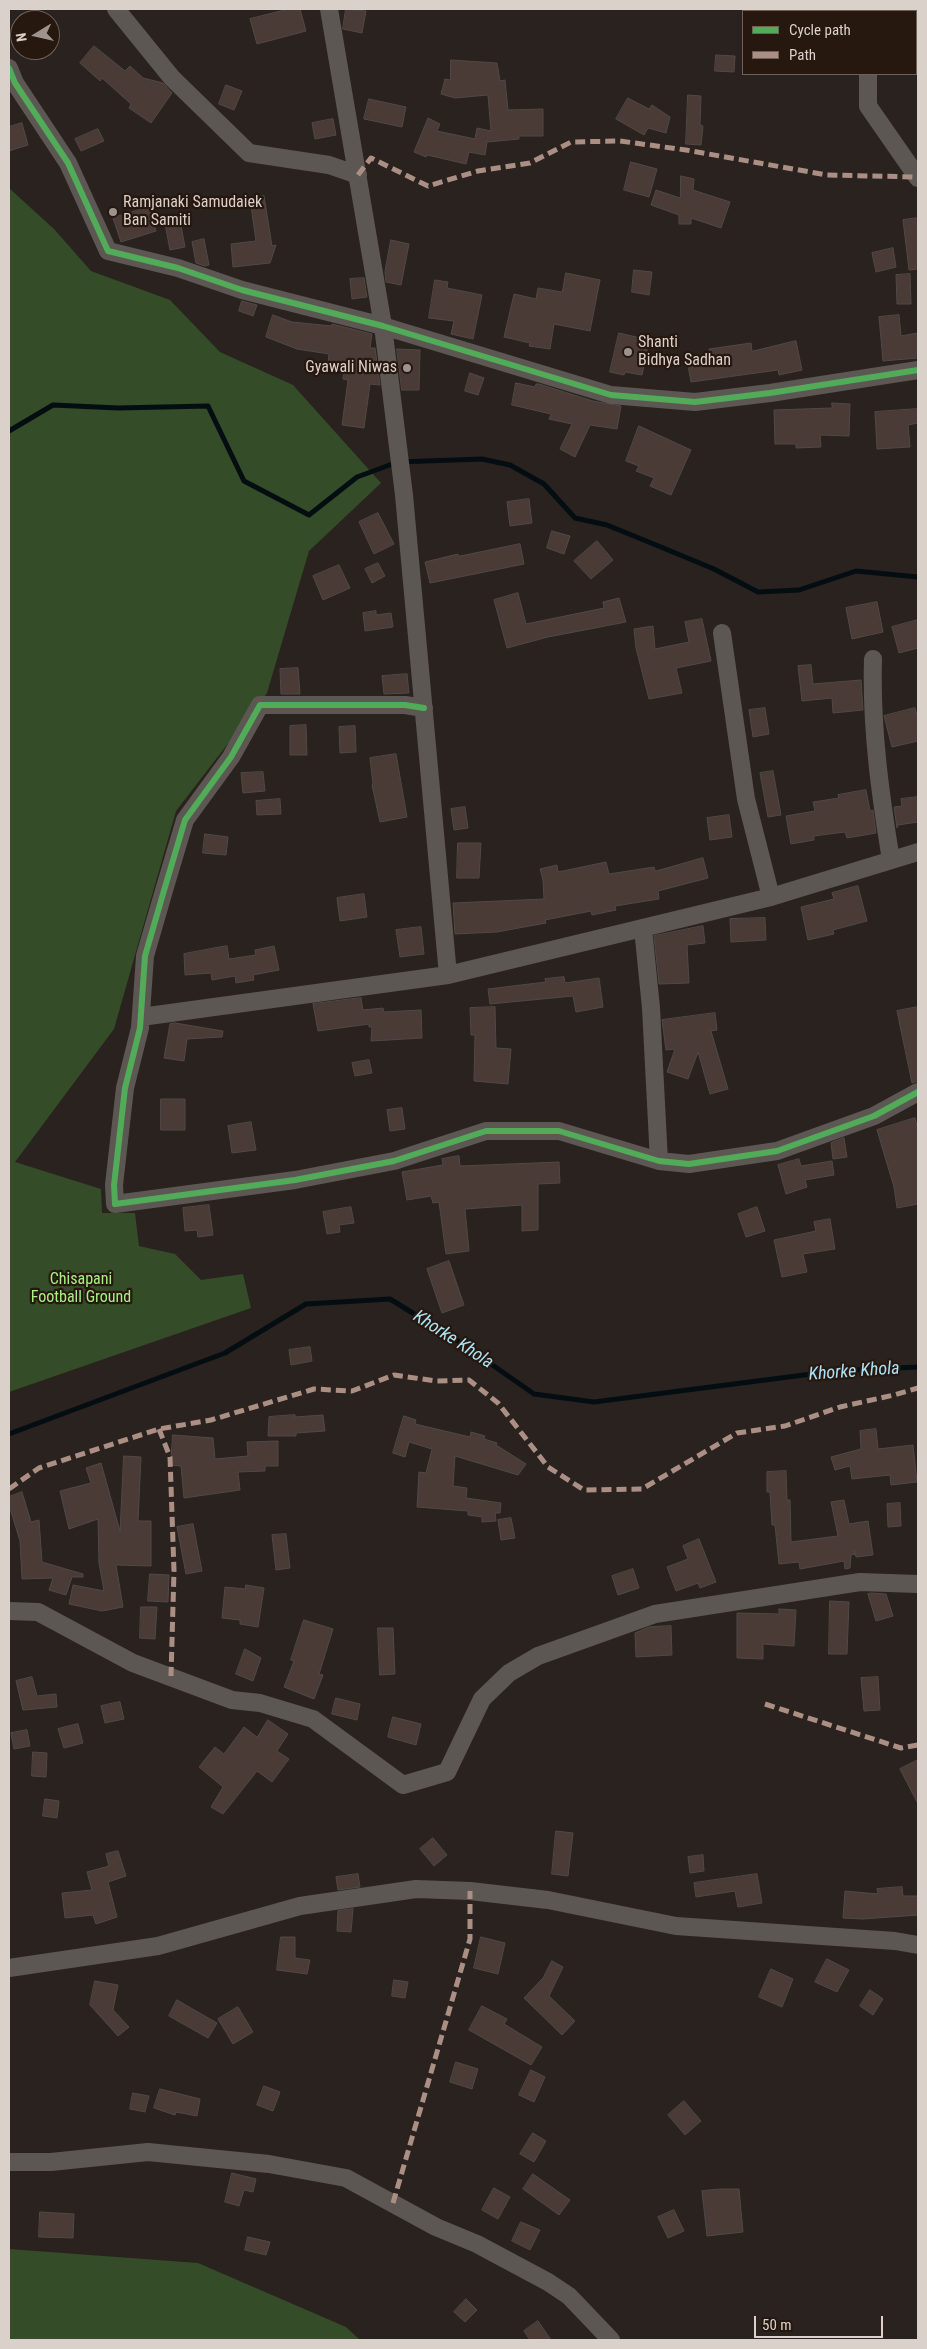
<!DOCTYPE html>
<html>
<head>
<meta charset="utf-8">
<style>
  body { margin:0 }
  #map { position:relative; width:927px; height:2349px; overflow:hidden; background:#2a221e; font-family:"Roboto Condensed",sans-serif }
  canvas { display:block }
  .frame { position:absolute; inset:0; border:10px solid #dbd1cb; pointer-events:none }
  .legend { position:absolute; left:742px; top:10px; width:175px; height:65px; box-sizing:border-box; background:#26170f; border:1px solid #6e615a; margin:0; padding:6px 9px; list-style:none; font-size:15px; color:#dbd1cb }
  .legend li { display:flex; align-items:center; gap:10px; height:25px }
  .legend b { width:25px; border:1px solid #6e615a }
  .north { position:absolute; left:10px; top:10px; width:50px; height:50px; box-sizing:border-box; background:#26170f; border:1px solid #6e615a; border-radius:50%; rotate:261deg; font-size:14px; font-weight:700; line-height:20px; text-align:center; color:#dbd1cb }
  .north::after { content:''; display:block; margin:auto; width:18px; height:22px; background:#9d948e; clip-path:polygon(50% 0,100% 100%,50% 72%,0 100%) }
  .scale { position:absolute; left:754px; top:2316px; width:129px; height:22px; box-sizing:border-box; border:2px solid #dbd1cb; border-top:0; padding-left:6px; font-size:15px; line-height:18px; white-space:nowrap; color:#dbd1cb; -webkit-text-stroke:4px #26170f; paint-order:stroke }
</style>
</head>
<body>
<div id="map">
<canvas width="927" height="2349"></canvas>
<div class="frame"></div>
<ul class="legend">
<li><b style="height:6px;background:#51ab58"></b>Cycle path</li>
<li><b style="height:6px;background:#ac8f84"></b>Path</li>
</ul>
<div class="north">N</div>
<div class="scale">50 m</div>
</div>
<script>
const ctx = document.querySelector('canvas').getContext('2d');
ctx.lineJoin = 'round';
function fillPath(path, color) { ctx.fillStyle = color; ctx.fill(path, 'evenodd'); }
function trace(path, color, width, dash) { ctx.strokeStyle = color; ctx.lineWidth = width; ctx.lineCap = dash ? 'butt' : 'round'; ctx.setLineDash(dash || []); ctx.stroke(path); }
function drawText(font, color, halo, rows, align = 'center') {
  ctx.font = font + ' "Roboto Condensed",sans-serif'; ctx.lineWidth = 4.5; ctx.setLineDash([]); ctx.textBaseline = 'middle'; ctx.strokeStyle = halo; ctx.fillStyle = color; for (const [text, x, y, turn = 0] of rows) {
    ctx.save(); ctx.translate(x, y); ctx.rotate((+turn || 0) * Math.PI / 180); ctx.textAlign = isNaN(turn) ? turn : align; if (halo) ctx.strokeText(text, 0, 0); ctx.fillText(text, 0, 0); ctx.restore();
  }
}
fillPath(new Path2D(`
  M9 188 54 229 91 271 170 300 220 352 293 385 381 483 309 551 267 693 176 811 114 1029 15 1162 101 1189 102 1213H135L139 1246 175 1254 201 1280 243 1274 251 1308 9 1392Z
  M9 2249 198 2263 346 2327 360 2340H9Z`), '#344c27');
trace(new Path2D(`
  M9 431 53 405 118 408 208 406 244 481 309 515 357 477 398 462 482 459 510 465 544 484 575 518 607 525 656 545 714 569 758 592 799 590 856 571 918 577
  M9 1434 225 1353 306 1304 390 1299 458 1341 534 1394 594 1402 835 1371 918 1367`), '#040e12', 5);
const building = new Path2D(`
  M289 9H300L306 31 257 44 250 19Z
  M346 9 366 11 362 33 343 29Z
  M94 46 125 71 130 66 143 78 163 83 172 93 151 123 129 108 131 104 102 78 100 81 80 63Z
  M716 55 735 56 734 72 715 71Z
  M451 60 497 63 500 81 505 80 508 110 543 109V136H519V139L487 142 485 155 469 152 466 164 427 155 426 157 414 152 428 118 440 124 437 131 475 139 477 128 491 131 488 95 455 98 441 94 445 79 450 80Z
  M226 85 242 91 234 110 219 104Z
  M688 95 701 96 700 125 703 126 701 145 686 144Z
  M628 98 649 109 652 105 670 117 666 133 648 128 644 135 616 119Z
  M369 99 406 107 402 127 364 119Z
  M333 119 336 135 315 139 312 123Z
  M22 123 28 145 9 151V127Z
  M98 129 104 141 81 151 75 139Z
  M631 162 657 169 649 197 624 190Z
  M681 176 694 179 693 190 730 202 721 228 691 218V224H679V215L651 205 656 190 680 198Z
  M264 196 272 246 276 245 270 263 233 267 231 244 256 241 250 199Z
  M149 207 156 231 121 242 113 218Z
  M179 215 185 247 170 250 164 218Z
  M918 218V269L909 270 903 220Z
  M204 239 209 265 205 266 196 263 192 242Z
  M391 240 409 244 401 285 386 282 385 272Z
  M893 248 896 267 876 272 872 253Z
  M634 270 652 272 649 295 632 292Z
  M566 273 600 280 590 331 554 324 550 349 529 346 530 343 504 337 514 294 536 299 538 288 562 292Z
  M910 274 911 304H897L896 275Z
  M364 278 367 297 352 299 350 279Z
  M435 280 448 282 447 288 482 295 473 339 451 334 454 321 429 318Z
  M242 301 257 305 253 316 239 311Z
  M273 315 292 322 332 326V324L372 334 370 348H375L380 385 370 384 364 428 342 425 348 380 343 379 345 365 328 363 329 354 297 349 266 337Z
  M899 315 901 336 918 333V358L883 361 879 317Z
  M619 333 649 340 642 375 625 372 624 375 610 372Z
  M796 341 802 370 779 375 778 370 691 382 688 365 711 362 709 349 751 343 752 351Z
  M397 349 420 350 419 390H402Z
  M470 373 484 378 478 395 465 391Z
  M516 383 535 387 536 384H539L593 401 621 406 617 429 590 425 575 457 560 449 572 424 549 419 551 414 512 405Z
  M832 403 850 404 849 436 820 435 821 447 796 448V444H775L774 410 832 408Z
  M918 409V423L908 425 910 447 877 449 875 412Z
  M639 426 691 450 671 495 650 486 654 478 636 471 639 466 626 461Z
  M529 499 532 523 510 526 507 502Z
  M378 513 394 544 374 554 359 522Z
  M552 531 570 536 564 554 547 548Z
  M597 541 613 560 591 579 574 561Z
  M520 544 524 564 430 583 425 562 458 554 459 556Z
  M378 563 385 576 372 583 365 569Z
  M339 565 350 588 323 600 313 576Z
  M518 593 526 624 604 608 603 602 619 598 626 622 548 637 507 648 494 600Z
  M877 602 883 632 852 639 846 608Z
  M376 611V615L391 613 393 627 365 631 363 613Z
  M702 619 711 661 676 668 682 693 649 699 636 648 634 629 653 626 655 649 689 642 685 622Z
  M918 620V648L899 653 892 627Z
  M811 665 813 684 861 680 863 710 833 713 832 698 802 701 798 666Z
  M298 668 300 694H281L280 669Z
  M407 674 409 693 384 694 382 676Z
  M765 708 769 734 753 737 749 710Z
  M915 708 918 720V741L892 747 884 716Z
  M306 725 307 755H290V726Z
  M355 726 356 752 340 753 339 727Z
  M396 754 407 817 380 822 372 785 373 784 370 758Z
  M773 771 781 815 768 817 760 773Z
  M263 772 265 791 243 793 241 773Z
  M866 790 870 811 873 810 876 833 847 838 845 832 814 836V840L791 844 786 816 815 811 813 802 839 798 838 795Z
  M918 797V822L898 825 897 828 894 807 902 806 901 799Z
  M280 799 281 814 257 815 256 801Z
  M465 807 468 828 454 830 451 809Z
  M729 815 732 837 710 840 707 818Z
  M205 834 228 837 226 855 203 853Z
  M458 843H481L479 878H457Z
  M703 858 708 878 658 891 659 899 615 906 616 910 592 915 591 911 545 920 546 923 497 932 455 934 453 903 544 899 543 880 540 869 557 865 558 872 606 862 609 874 654 867 655 871Z
  M858 886 867 921 833 930 834 934 808 940 801 907 834 899 832 893Z
  M364 894 367 917 340 921 337 898Z
  M765 918 766 940 731 942 730 919Z
  M703 926 705 943 687 945 689 983 659 984 654 936Z
  M421 927 424 954 400 957 396 930Z
  M227 946 229 959 256 955 255 950 274 946 279 970 253 975 254 980 236 983 235 976 212 980 211 973 185 975 184 954Z
  M564 977 565 983 599 978 603 1007 576 1012 573 996 490 1004 488 989 546 982 545 979Z
  M361 998 363 1010 383 1008 384 1012 421 1010 422 1038 371 1041 372 1027H369V1024L318 1031 313 1004Z
  M495 1007 496 1048 511 1049 508 1084 474 1081 475 1035H471L470 1008Z
  M918 1007V1081L912 1083 897 1011Z
  M715 1013 717 1030 711 1031 728 1089 710 1094 698 1052 688 1079 667 1072 675 1049 666 1050 662 1020Z
  M175 1023 223 1031 222 1037 187 1039 184 1061 164 1058 170 1024Z
  M369 1060 372 1073 355 1076 352 1063Z
  M161 1099H185V1130H161Z
  M402 1108 405 1129 390 1131 387 1110Z
  M915 1118 918 1129V1204L897 1208 894 1187 877 1130Z
  M251 1122 256 1150 232 1153 228 1126Z
  M844 1138 847 1157 833 1159 831 1143Z
  M459 1156 460 1166 559 1162 560 1183 538 1184V1230L522 1231V1205L465 1209 469 1251 446 1254 439 1202 433 1203 431 1196 407 1200 402 1172 443 1165 442 1159Z
  M799 1159 801 1166 832 1161 834 1175 805 1180 807 1187 786 1194 778 1165Z
  M209 1205 213 1235 198 1237 197 1230 185 1231 183 1208Z
  M351 1207 354 1223 339 1225 340 1232 327 1234 323 1212Z
  M757 1207 765 1231 746 1237 738 1214Z
  M830 1219 835 1249 803 1254 807 1272 782 1277 774 1240 816 1231 814 1222Z
  M449 1261 464 1305 442 1313 427 1269Z
  M310 1347 312 1361 291 1365 289 1350Z
  M295 1415V1417L323 1415 325 1431 296 1433V1436H268L269 1417Z
  M404 1416 416 1420 415 1424 470 1437 471 1432 485 1436 484 1439 497 1443 496 1445 526 1464 518 1475 455 1456 453 1486 467 1488 466 1498 501 1503 500 1513H495L496 1521 482 1522V1517L468 1515V1511L417 1507 419 1472 426 1473 432 1449 409 1442 405 1457 393 1453Z
  M876 1429 878 1449 913 1445 917 1482 891 1485 890 1475 852 1479 850 1466 835 1470 831 1457 861 1449 860 1431Z
  M173 1435 213 1438 215 1459 248 1456 247 1442 278 1441V1466H265V1471L238 1472 240 1490 184 1498 181 1466 171 1465Z
  M124 1456 141 1457 138 1521H151V1566L116 1565 123 1607 102 1611 69 1604 73 1585 104 1591 99 1563 98 1519 69 1529 60 1491 91 1483 86 1468 101 1463 120 1531Z
  M786 1471 787 1500H790L791 1542 838 1536 831 1502 844 1500 849 1524 868 1521 873 1555 856 1557 854 1551 855 1554 851 1555 850 1568 845 1569 844 1561 800 1569 799 1562 779 1564 775 1525H772L770 1492H767V1472Z
  M22 1492 31 1522 39 1520 42 1562 83 1574V1577H72L66 1595 49 1590 53 1578 22 1579 20 1541 9 1505V1497Z
  M900 1503 901 1526 888 1527 887 1504Z
  M511 1518 515 1538 501 1540 498 1520Z
  M193 1524 202 1571 186 1574 177 1527Z
  M286 1534 290 1568 276 1570 272 1535Z
  M699 1539 716 1582 700 1588 698 1583 676 1591 667 1567 688 1559 683 1546Z
  M633 1569 639 1588 618 1595 612 1576Z
  M150 1574 169 1575 168 1602 148 1601Z
  M246 1585 264 1588 258 1627 240 1624V1620L222 1618 225 1587 245 1589Z
  M871 1593 886 1594 893 1616 876 1621 868 1594Z
  M830 1601 849 1602 847 1654H829Z
  M141 1607H157L155 1639 140 1638Z
  M779 1609 796 1610 794 1646 763 1644V1659L737 1658V1613L779 1614Z
  M304 1620 333 1629 319 1674 323 1675 314 1699 284 1687 294 1661 291 1660Z
  M671 1626 672 1655 636 1657 635 1633 649 1627Z
  M378 1628H393L395 1674 380 1675Z
  M245 1649 261 1658 253 1681 236 1674Z
  M32 1677 37 1696 56 1694 57 1707 23 1710 16 1681Z
  M878 1677 880 1710 864 1711 861 1678Z
  M336 1698 360 1704 357 1720 332 1714Z
  M120 1702 124 1719 105 1723 101 1706Z
  M393 1717 421 1724 416 1745 388 1737Z
  M268 1720 288 1734 277 1751 289 1759 272 1782 257 1771 223 1814 211 1807 223 1787 199 1767 215 1747 224 1754 244 1727 257 1737Z
  M78 1724 83 1743 64 1748 58 1729Z
  M27 1730 30 1746 14 1749 11 1733Z
  M33 1752 47 1753 46 1777 32 1776Z
  M918 1760V1804L900 1769Z
  M45 1799 59 1801 57 1818 43 1816Z
  M556 1831 573 1833 568 1876 552 1874Z
  M433 1838 447 1855 434 1866 420 1849Z
  M118 1851 126 1876 108 1882 117 1917 96 1924 93 1915 65 1918 62 1893 92 1890 87 1872 109 1866 106 1854Z
  M703 1855 704 1871 690 1873 688 1857Z
  M358 1874 360 1887 338 1890 336 1877Z
  M757 1874 762 1903 738 1907 735 1891 696 1897 694 1883Z
  M902 1887 903 1896H918V1915L863 1919 843 1918 845 1891 878 1894 877 1889Z
  M353 1909 351 1932 337 1931 338 1911Z
  M281 1937H295V1958L310 1960 307 1974 277 1970Z
  M481 1937 505 1943 498 1974 474 1968Z
  M827 1959 849 1970 837 1992 815 1982Z
  M552 1961 563 1967 549 1996 575 2021 562 2035 524 1998 543 1978Z
  M771 1969 793 1979 782 2007 759 1997Z
  M394 1980 408 1982 405 1998 392 1996Z
  M95 1981 118 1985 113 2010 129 2027 118 2036 90 2005Z
  M870 1990 883 1999 873 2015 860 2006Z
  M177 2000 217 2023 208 2038 169 2016Z
  M482 2006 507 2019 504 2024 542 2047 531 2065 469 2030Z
  M238 2007 253 2032 233 2044 218 2019Z
  M456 2062 478 2069 472 2089 450 2082Z
  M531 2070 545 2077 534 2102 519 2095Z
  M264 2086 280 2092 273 2111 257 2105Z
  M160 2089 200 2099 197 2116 176 2112 175 2115 154 2108Z
  M133 2093 149 2096 145 2112 130 2109Z
  M684 2101 701 2121 685 2135 668 2115Z
  M533 2133 546 2141 534 2162 520 2154Z
  M232 2173 256 2179 253 2192 244 2190 239 2206 225 2202Z
  M533 2174 570 2200 559 2215 523 2189Z
  M494 2188 510 2197 498 2219 482 2210Z
  M721 2189H739L743 2232 707 2236 702 2191Z
  M674 2210 684 2231 668 2238 658 2217Z
  M40 2212 74 2214 73 2238 39 2237Z
  M521 2222 540 2230 530 2250 512 2241Z
  M248 2237 270 2242 266 2255 245 2250Z
  M466 2299 477 2310 465 2322 454 2312Z
  M538 2321 551 2340H530L524 2331Z`);
fillPath(building, '#4a3b36');
trace(building, '#504946', 1);
trace(new Path2D(`
  M116 9 172 78 249 153 329 165 358 175
  M329 9 383 326 404 495 448 975
  M908 11 909 9
  M9 68 15 83 68 163 108 251 178 268 242 290 383 326 611 395 695 402 770 393 918 370
  M868 74V106L918 178
  M722 633 746 799 771 897
  M873 659C871 727 880 793 891 860
  M424 708 405 705H260L231 757 185 820 165 887 145 956 140 1028 125 1088 114 1185 115 1204 295 1180 394 1161 486 1131H559L659 1161 689 1164 777 1151 874 1116 918 1092
  M643 928 651 1008 659 1161
  M141 1017 448 975 771 897 918 852
  M9 1611 38 1612 133 1663 232 1700 260 1703 313 1719 403 1785 447 1772 482 1699 509 1673 538 1656 655 1614 860 1582 918 1584
  M9 1968 158 1946 300 1906 416 1889 470 1891 548 1900 676 1926 895 1941 918 1945
  M9 2162H51L148 2152 269 2164 346 2178 436 2227 477 2244 548 2282 569 2296 611 2340`), '#5d5753', 18);
trace(new Path2D(`
  M358 175 371 158 428 186 478 171 530 163 571 142 620 141 686 150 827 175 915 177
  M159 1429 170 1457 174 1571 171 1676
  M9 1489 39 1468 159 1429 211 1420 314 1389 352 1391 394 1375 436 1381 469 1380 498 1403 548 1467 584 1490 642 1489 737 1433 785 1426 840 1407 894 1395 918 1388
  M765 1704 901 1748 918 1745
  M393 2203 470 1939V1891`), '#ac8f84', 5, [10, 5]);
trace(new Path2D(`
  M9 68 15 83 68 163 108 251 178 268 242 290 383 326 611 395 695 402 770 393 918 370
  M424 708 405 705H260L231 757 185 820 165 887 145 956 140 1028 125 1088 114 1185 115 1204 295 1180 394 1161 486 1131H559L659 1161 689 1164 777 1151 874 1116 918 1092`), '#51ab58', 6);
for (const [x, y, r, color] of [
  [113,212,5,"#9d948e"],
  [628,352,5,"#9d948e"],
  [407,368,5,"#9d948e"]
]) { const dot = new Path2D(); dot.arc(x, y, r, 0, 2 * Math.PI); ctx.fillStyle = color; ctx.fill(dot); trace(dot, '#26170f', 2); }
drawText('16px', '#dbd1cb', '#26170f', [
  ["Ramjanaki Samudaiek",123,203],
  ["Ban Samiti",123,221],
  ["Shanti",638,343],
  ["Bidhya Sadhan",638,361],
  ["Gyawali Niwas",397,368,"right"]
], 'left');
drawText('16px', '#a8f086', '#26170f', [
  ["Chisapani",81,1280],
  ["Football Ground",81,1298]
]);
drawText('italic 18px', '#aae2f4', '#26170f', [
  ["Khorke Khola",453,1340,33],
  ["Khorke Khola",854,1372,-4]
]);
</script>
</body>
</html>
